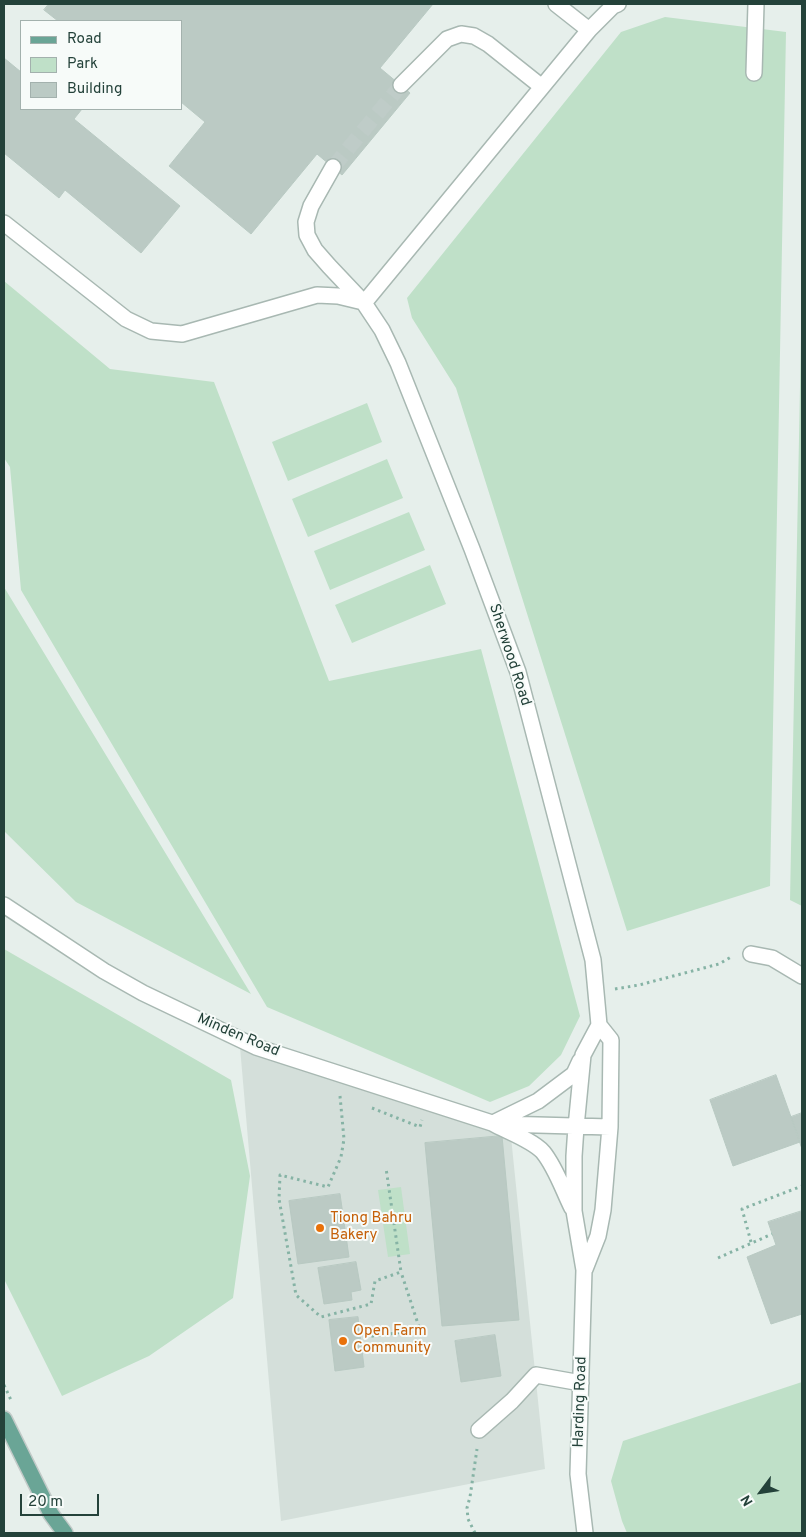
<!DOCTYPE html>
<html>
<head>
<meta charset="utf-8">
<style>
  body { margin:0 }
  #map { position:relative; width:806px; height:1537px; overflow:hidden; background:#e6efeb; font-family:Overpass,sans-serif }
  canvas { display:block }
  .frame { position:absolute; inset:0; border:5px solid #24423a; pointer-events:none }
  .legend { position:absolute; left:20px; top:20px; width:162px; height:90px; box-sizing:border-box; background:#f7fbf9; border:1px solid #a3b1ad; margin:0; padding:6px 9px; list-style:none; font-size:15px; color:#24423a }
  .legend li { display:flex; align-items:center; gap:10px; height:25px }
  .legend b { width:25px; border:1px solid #a3b1ad }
  .north { position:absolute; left:736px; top:1467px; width:50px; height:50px; -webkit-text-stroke:4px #f7fbf9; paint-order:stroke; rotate:239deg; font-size:14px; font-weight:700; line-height:20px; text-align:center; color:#24423a }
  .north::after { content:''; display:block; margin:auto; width:18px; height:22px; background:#24423a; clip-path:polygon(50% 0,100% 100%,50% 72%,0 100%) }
  .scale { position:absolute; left:20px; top:1494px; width:79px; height:22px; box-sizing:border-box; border:2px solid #24423a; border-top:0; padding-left:6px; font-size:15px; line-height:18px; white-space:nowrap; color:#24423a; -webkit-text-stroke:4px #f7fbf9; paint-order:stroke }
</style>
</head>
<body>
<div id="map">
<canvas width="806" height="1537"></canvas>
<div class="frame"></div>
<ul class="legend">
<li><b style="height:6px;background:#6aa596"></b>Road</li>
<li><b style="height:14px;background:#bfe0c8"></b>Park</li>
<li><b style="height:14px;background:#bbcac4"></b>Building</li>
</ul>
<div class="north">N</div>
<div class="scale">20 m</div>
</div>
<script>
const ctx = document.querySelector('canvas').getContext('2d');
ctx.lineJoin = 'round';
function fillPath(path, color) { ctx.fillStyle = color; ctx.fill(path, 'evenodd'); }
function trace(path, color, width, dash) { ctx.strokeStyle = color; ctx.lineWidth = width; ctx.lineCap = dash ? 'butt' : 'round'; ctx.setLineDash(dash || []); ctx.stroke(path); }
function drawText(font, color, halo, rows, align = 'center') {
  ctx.font = font + ' Overpass,sans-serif'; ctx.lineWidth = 4; ctx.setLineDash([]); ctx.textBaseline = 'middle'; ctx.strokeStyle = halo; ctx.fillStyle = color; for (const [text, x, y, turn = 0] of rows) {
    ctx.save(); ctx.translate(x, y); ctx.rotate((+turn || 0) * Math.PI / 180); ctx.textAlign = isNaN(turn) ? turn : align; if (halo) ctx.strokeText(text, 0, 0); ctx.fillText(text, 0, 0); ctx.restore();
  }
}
fillPath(new Path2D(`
  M240 1047 511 1137 545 1469 281 1521Z`), '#d4dfda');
fillPath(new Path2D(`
  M665 17 786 32 770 886 627 931 456 388 412 318 407 298 621 32Z
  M4 281 110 369 214 382 329 681 481 649 580 1016 561 1055 529 1086 490 1102 267 1007 21 590 10 467 4 458Z
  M802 284V906L790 900Z
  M367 403 382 442 288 481 272 442Z
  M387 459 403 498 308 537 292 499Z
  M409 512 425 550 330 590 314 551Z
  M430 565 446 604 352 643 335 605Z
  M4 587 251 994 76 902 4 831Z
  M4 949 231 1080 250 1176 233 1298 149 1356 62 1396 4 1279Z
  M401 1187 410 1254 388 1257 378 1190Z
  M802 1382V1533H627L622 1521 611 1481 623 1441Z`), '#bfe0c8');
const building = new Path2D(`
  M49 4H433L380 68 410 93 342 175 317 154 251 234 169 166 205 122 181 102V21H58L44 10Z
  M4 58 21 72V109H82L74 119 180 206 141 253 65 190 59 198 4 153Z
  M776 1075 800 1142 733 1166 710 1100Z
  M802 1113V1149L791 1117Z
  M502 1136 519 1320 442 1326 425 1143Z
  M340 1194 349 1257 298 1264 289 1201Z
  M802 1211V1314L771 1324 747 1257 776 1245 768 1222Z
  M356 1262 361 1290 351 1292 352 1300 324 1304 318 1268Z
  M358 1317 364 1367 335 1371 329 1320Z
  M495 1335 501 1376 461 1382 455 1341Z`);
fillPath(building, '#bbcac4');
trace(building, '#b8c9c2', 1);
trace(new Path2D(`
  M333 167 401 85`), '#bfccc8', 15, [15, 8]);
const minor = new Path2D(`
  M556 4 589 30
  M754 73 756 4
  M401 85 447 39 461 34 474 36 488 44 542 87
  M333 167 311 206 306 222 307 235 315 250 329 266 364 303 382 330 398 363 472 549 518 672 593 960 599 1025 583 1055 576 1127 574 1156V1211L584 1270 578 1474 585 1533
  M4 223 126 319 151 331 182 334 317 295 338 296 363 302
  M364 303 589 30 613 6 618 4
  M4 905 104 971 143 993 256 1047 492 1123C506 1131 532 1140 543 1152 556 1168 563 1190 572 1208
  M751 954 772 958 802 976
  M493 1123 538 1101 574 1074 580 1061
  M501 1124 610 1127
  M585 1269 598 1236 603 1210 610 1127 611 1040 599 1025
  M479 1430 512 1401 536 1375 581 1383`);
const major = new Path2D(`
  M4 1419 51 1514 65 1533`);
trace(minor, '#a8b8b2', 18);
trace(major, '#c2cac8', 18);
trace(new Path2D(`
  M615 989 639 985 719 964 731 957
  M340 1096 344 1139 341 1157 328 1187 280 1175 279 1199 296 1295 321 1317 371 1304 375 1281 401 1272 386 1168
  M372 1108 420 1127 422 1120
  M751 1242 742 1209 802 1186
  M718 1258 772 1234
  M365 1337 420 1330 401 1272
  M4 1385 11 1400
  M475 1533 468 1519 467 1508 470 1497 477 1449`), '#86b3a5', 3, [2.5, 4]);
trace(minor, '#fff', 15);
trace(major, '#6aa596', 15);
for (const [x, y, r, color] of [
  [320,1228,5,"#e8710a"],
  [343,1341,5,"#e8710a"]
]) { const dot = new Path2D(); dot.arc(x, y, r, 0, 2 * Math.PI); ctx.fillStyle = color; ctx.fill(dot); trace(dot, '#f7fbf9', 2); }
drawText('15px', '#24423a', '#f7fbf9', [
  ["Sherwood Road",509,655,72],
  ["Minden Road",238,1036,23],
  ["Harding Road",581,1402,-88]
]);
drawText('15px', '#c56008', '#f7fbf9', [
  ["Tiong Bahru",330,1219],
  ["Bakery",330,1236],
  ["Open Farm",353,1332],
  ["Community",353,1349]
], 'left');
</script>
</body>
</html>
